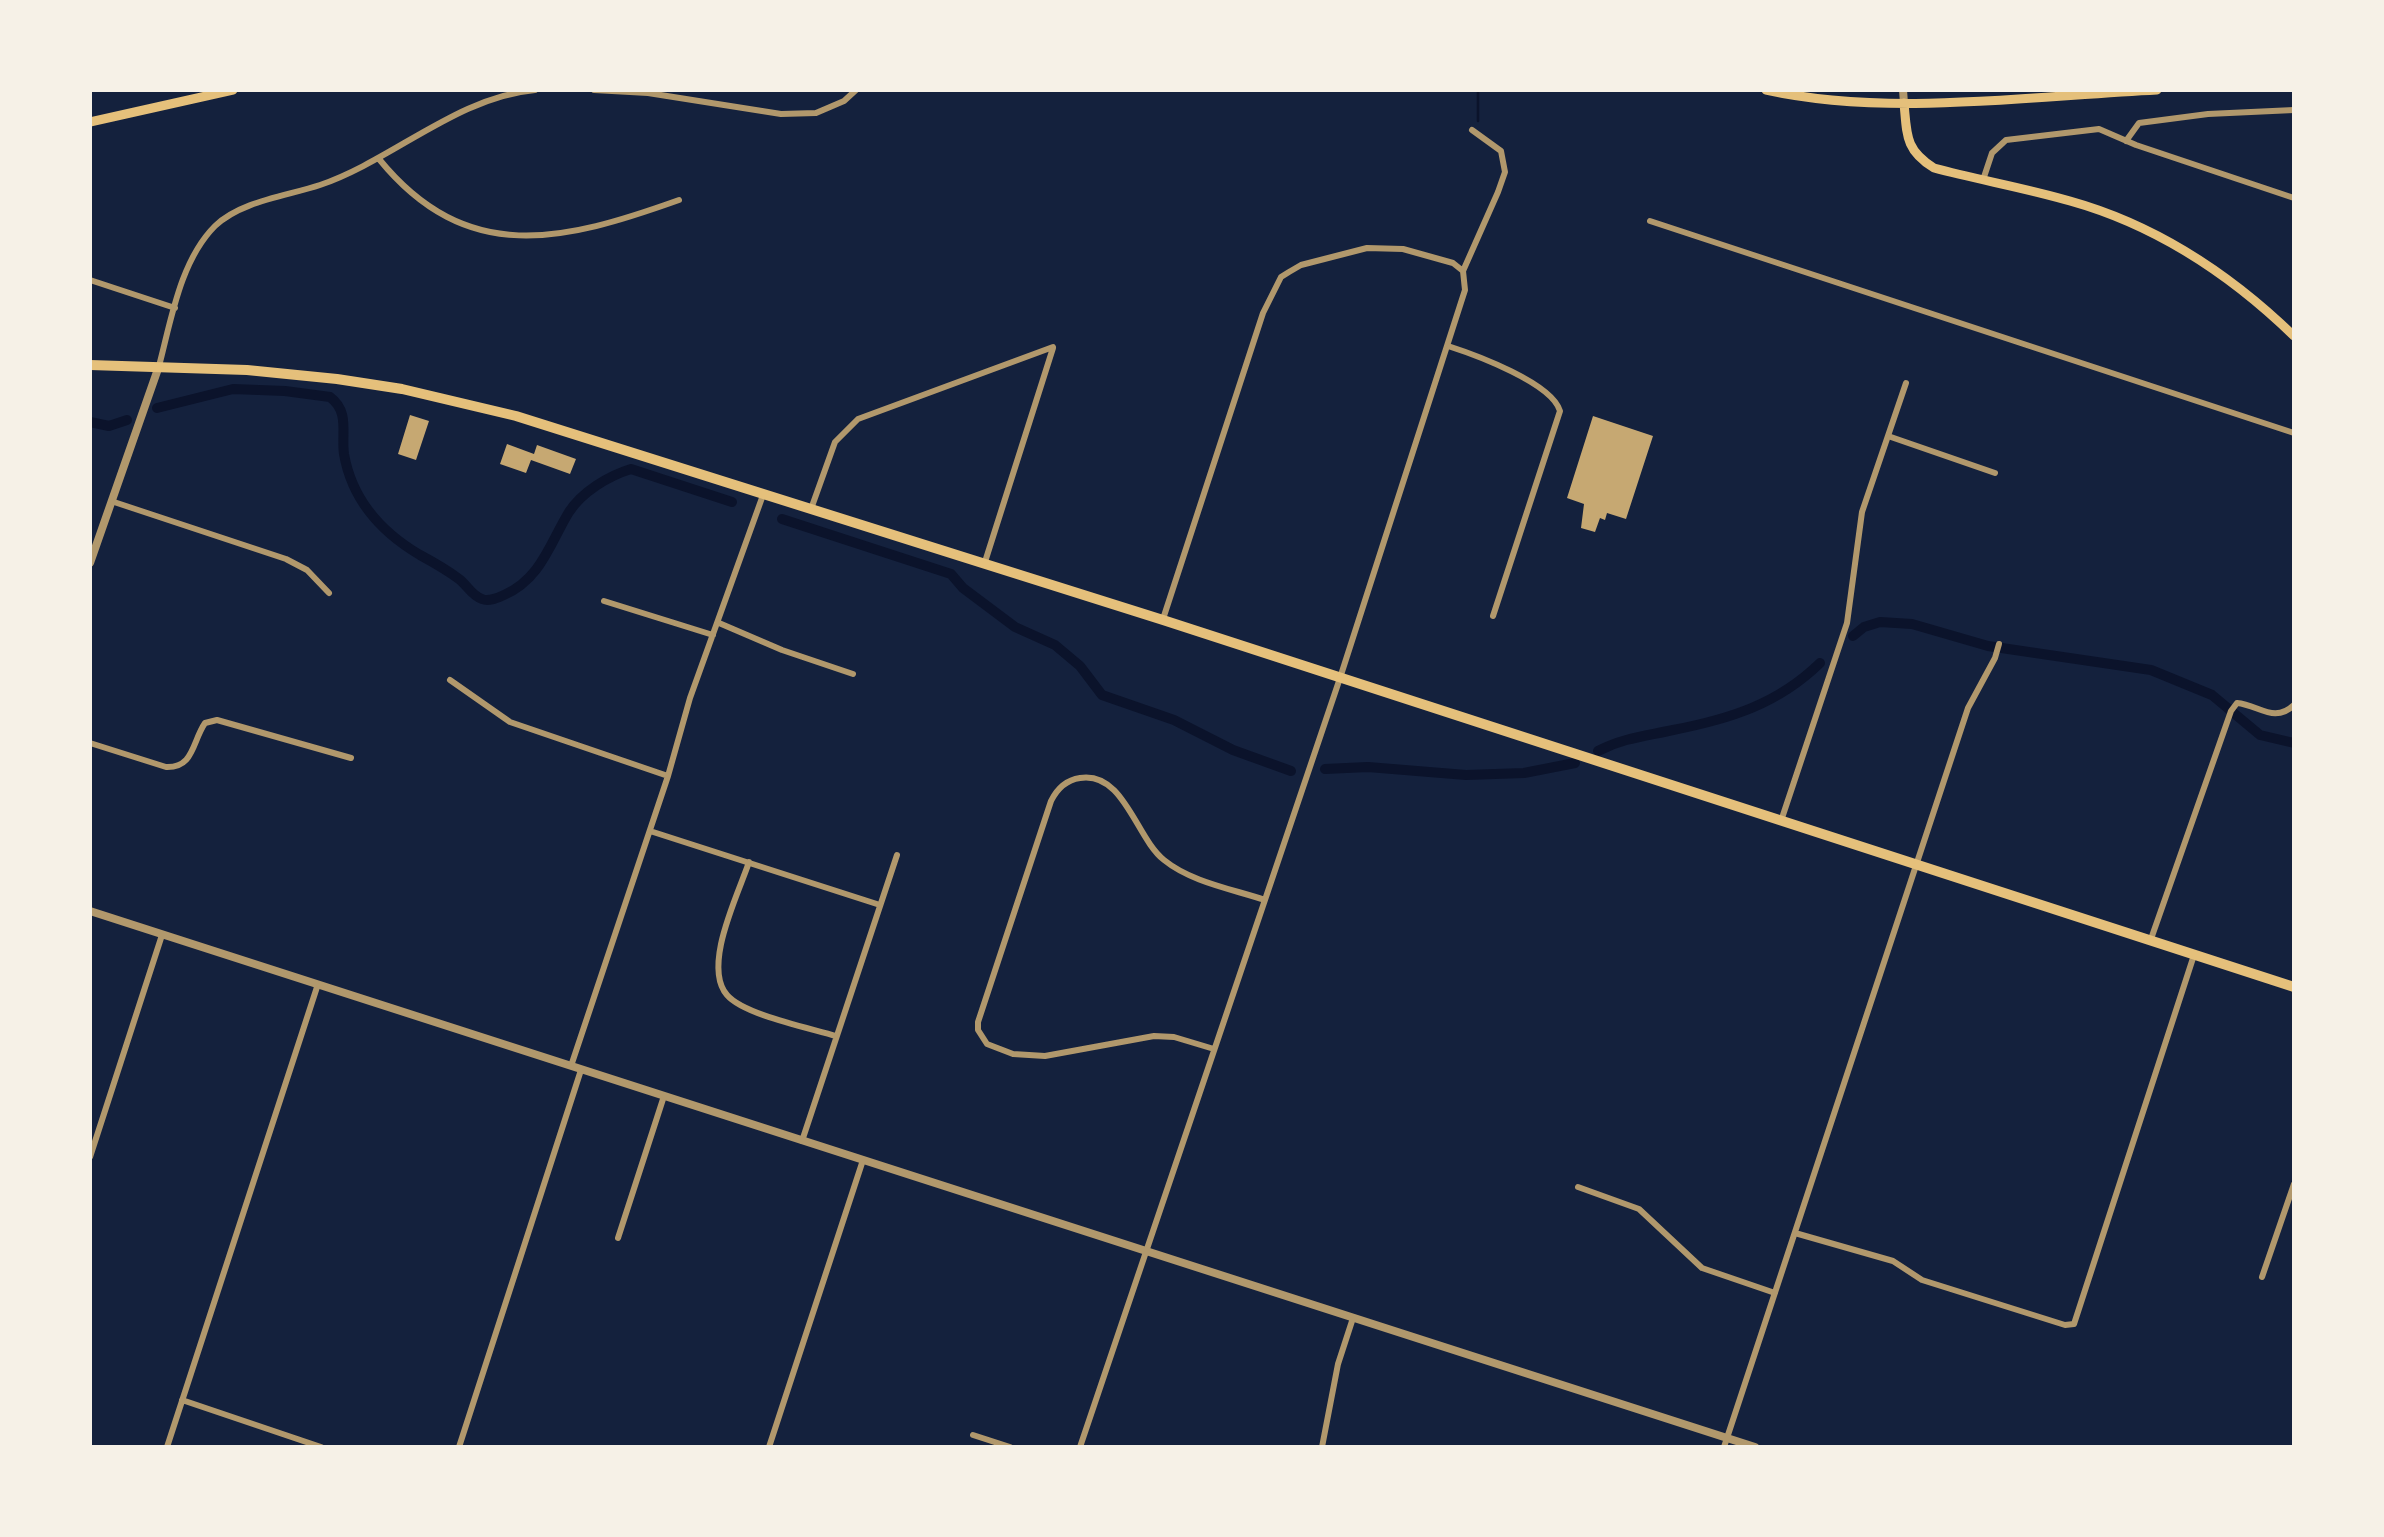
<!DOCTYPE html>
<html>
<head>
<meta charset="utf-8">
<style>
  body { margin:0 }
  #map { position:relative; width:2384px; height:1537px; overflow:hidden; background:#14213d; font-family:"Varela Round",sans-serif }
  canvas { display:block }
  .frame { position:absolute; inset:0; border:92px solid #f6f1e7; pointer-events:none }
</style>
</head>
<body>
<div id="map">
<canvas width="2384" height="1537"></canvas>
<div class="frame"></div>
</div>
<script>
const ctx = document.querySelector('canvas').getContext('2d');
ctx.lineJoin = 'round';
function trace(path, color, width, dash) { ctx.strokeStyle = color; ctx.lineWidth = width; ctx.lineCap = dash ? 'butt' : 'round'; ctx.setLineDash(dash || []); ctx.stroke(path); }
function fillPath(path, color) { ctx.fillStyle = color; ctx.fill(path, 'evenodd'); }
trace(new Path2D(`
  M1478 121V90`), '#0b132b', 2.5);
trace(new Path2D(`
  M157 408 233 389 285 391 330 397C350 412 341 433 344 454 352 500 381 532 420 555 433 562 447 570 459 579 467 585 472 596 482 599 489 602 497 598 504 595 541 579 550 543 569 512 582 492 608 476 631 469L732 502
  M90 422 109 426 127 420
  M782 519 951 574 963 588 1015 627 1055 645 1080 666 1102 695 1174 720 1233 750 1291 771
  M1853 636 1864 627 1880 622 1912 624 1988 646 2151 670 2212 695 2260 735 2294 743
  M1598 751C1623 738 1646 736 1673 730 1730 719 1778 704 1820 663
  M1325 769 1368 767 1466 775 1524 773 1575 763`), '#0b132b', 10);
fillPath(new Path2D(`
  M410 415 429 421 416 460 398 454Z
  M1593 416 1653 436 1626 519 1607 513 1605 520 1600 518 1595 532 1581 528 1584 504 1567 498Z
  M507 444 534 454 537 445 576 459 570 474 531 460 526 473 500 464Z`), '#c6a872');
trace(new Path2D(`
  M594 90 648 93 781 114 816 113 844 101 856 90
  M2126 141 2139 123 2208 114 2294 110
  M379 159C467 267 564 241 679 200
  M1983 180 1992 153 2006 140 2099 129 2136 145 2294 198
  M1650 221 2294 433
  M1463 271 1498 192 1505 172 1501 151 1472 130
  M90 280 175 308
  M1448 346C1476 355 1552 383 1560 411L1493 616
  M159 366C171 321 180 261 215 226 241 201 287 196 320 185 393 160 457 97 535 90
  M1888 436 1995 473
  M111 501 286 559 307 570 329 593
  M811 509 835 442 858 419 1053 347
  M984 565 1053 348
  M604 601 713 635
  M719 623 782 650 853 674
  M450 680 510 722 668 776
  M90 743 166 767C194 768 192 742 205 723L217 720 351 758
  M1781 821 1847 623 1862 512 1906 383
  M650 831 880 905
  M749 862C738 895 702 966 727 995 744 1015 810 1028 836 1036
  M2151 939 2231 711 2237 703C2259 705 2274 724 2294 705
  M1214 1049 1174 1037 1154 1036 1045 1056 1013 1054 987 1044 978 1030V1022L1051 801C1057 789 1066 780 1080 778 1124 771 1136 838 1164 860 1191 882 1232 889 1265 900
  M571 1066 668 776 690 698 763 495
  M802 1141 897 855
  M90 1157 162 935
  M1578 1187 1639 1209 1702 1268 1775 1293
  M1795 1233 1893 1261 1922 1280 2065 1325 2074 1324 2194 955
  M618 1238 664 1096
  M2262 1277 2294 1184
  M182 1400 321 1447
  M973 1435 1010 1447
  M167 1447 318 984
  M459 1447 581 1070
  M769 1447 863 1160
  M1080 1447 1340 678 1465 290 1463 271 1453 263 1403 249 1367 248 1301 265 1289 272 1281 277 1263 313 1163 619
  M1322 1447 1338 1364 1353 1318
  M1724 1447 1968 708 1995 658 1999 644`), '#b1986c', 6);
trace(new Path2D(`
  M1903 90 1904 103
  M90 563 159 366
  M90 911 1755 1447`), '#b1986c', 8);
trace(new Path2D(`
  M1766 90C1887 117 2033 96 2157 90
  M1904 103C1907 135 1905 150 1934 168 1979 180 2026 188 2070 201 2156 225 2231 275 2294 336
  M90 122 233 90`), '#e5c07b', 9);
trace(new Path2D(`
  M90 365 247 370 337 379 402 389 516 416 1163 620 2294 987`), '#e5c07b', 10);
</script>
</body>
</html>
